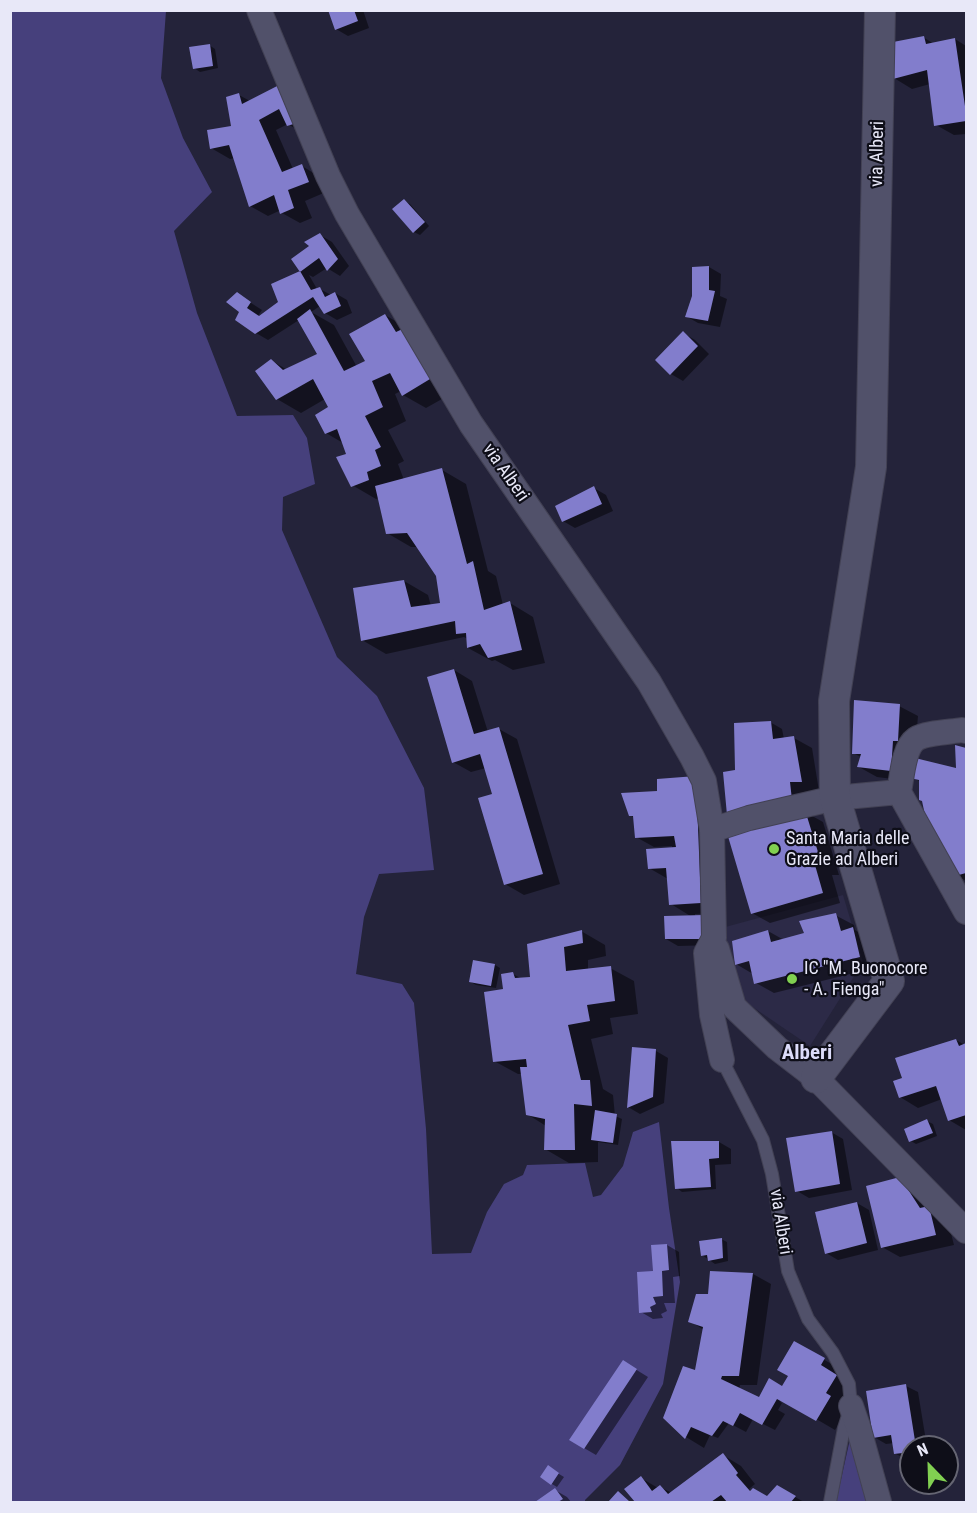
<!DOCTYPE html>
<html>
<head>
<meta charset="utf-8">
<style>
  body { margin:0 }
  #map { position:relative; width:977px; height:1513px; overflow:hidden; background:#24233a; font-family:"Roboto Condensed",sans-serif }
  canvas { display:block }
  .frame { position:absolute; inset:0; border:12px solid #e8e8f8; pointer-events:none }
  .north { position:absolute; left:899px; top:1435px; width:60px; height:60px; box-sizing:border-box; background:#0e0e18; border:2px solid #656572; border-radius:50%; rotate:337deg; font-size:16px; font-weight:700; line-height:24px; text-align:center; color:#e8e8f8 }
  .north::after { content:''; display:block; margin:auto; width:21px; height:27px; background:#81d051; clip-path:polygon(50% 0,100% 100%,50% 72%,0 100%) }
</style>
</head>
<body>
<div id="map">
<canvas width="977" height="1513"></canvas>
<div class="frame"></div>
<div class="north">N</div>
</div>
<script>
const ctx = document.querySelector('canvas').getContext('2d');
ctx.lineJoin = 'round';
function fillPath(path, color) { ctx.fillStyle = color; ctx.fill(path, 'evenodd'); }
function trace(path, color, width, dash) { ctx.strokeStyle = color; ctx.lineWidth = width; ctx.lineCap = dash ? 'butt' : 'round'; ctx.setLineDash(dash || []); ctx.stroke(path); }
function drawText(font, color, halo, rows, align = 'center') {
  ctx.font = font + ' "Roboto Condensed",sans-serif'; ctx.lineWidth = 4.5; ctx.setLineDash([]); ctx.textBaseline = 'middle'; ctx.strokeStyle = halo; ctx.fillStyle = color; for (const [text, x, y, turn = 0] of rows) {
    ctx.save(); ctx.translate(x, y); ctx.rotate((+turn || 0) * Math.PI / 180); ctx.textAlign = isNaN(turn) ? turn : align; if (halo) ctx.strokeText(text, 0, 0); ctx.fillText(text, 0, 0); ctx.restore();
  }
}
fillPath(new Path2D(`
  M843 895 863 962 810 1046 738 997 718 929Z`), '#2c2a47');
fillPath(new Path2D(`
  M10 11H166L161 78 183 138 212 192 174 231 197 313 237 416 293 415 307 438 315 484 283 497 282 530 337 657 377 696 424 788 434 870 379 874 364 917 356 974 402 984 414 1003 426 1129 432 1254 471 1253 487 1212 504 1184 523 1175 527 1165 585 1163 593 1197 601 1195 623 1166 633 1132 659 1122 669 1208 680 1282 663 1384 620 1465 585 1500V1502H11Z
  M852 1430 871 1502H836Z`), '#46407c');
fillPath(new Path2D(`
  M330 10H363L369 28 348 36 336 29Z
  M923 37 934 44 955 39 966 46V134L954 135 936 125 930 84 912 89 894 78Z
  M209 45 215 49 218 68 200 72 194 68Z
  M283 85 307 136 288 124 276 130 293 169 302 166 320 177 326 192 305 201 312 218 300 223 282 213 281 210 268 216 250 206 235 158 230 159 211 148 232 127 239 95 250 101Z
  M404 201 410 204 429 226 420 235 414 232Z
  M320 235 332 242 349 266 340 276 327 268 313 277 309 275 317 289H320L331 295 335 293 347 300 352 313 337 320 325 313 320 306 311 312 334 325 357 367 367 361 385 315 409 329 458 390 426 408 403 395 401 391 395 394 406 421 388 430 404 461 398 464 404 480 442 470 466 484 488 571 496 576 503 605 510 603 533 617 545 663 513 670 495 660 492 661 468 648V639L464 637 386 654 362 640 404 581 428 595 431 606 442 605 438 576 418 547H411L387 533 379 498 376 499 352 485 348 455 343 443 326 433 330 408 325 399 301 413 277 399 271 360 287 370 319 354 299 320 268 340 256 333 241 311 237 294 262 310 255 320 280 302 273 285 302 271 293 259 312 246Z
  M709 267 721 274 720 296 727 299 720 327 698 323 686 316 694 296Z
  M683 333 695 340 709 354 683 381 671 374Z
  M594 488 606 495 613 511 575 528 563 521Z
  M454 670 472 681 488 732 499 729 517 739 560 884 524 895 505 884 494 795 486 768 471 772 453 762Z
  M899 706 918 716 915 750 909 781 877 777 859 767 861 757 853 753Z
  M770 722 782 729 784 739 794 738 812 748 819 791H808L810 810 805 812 823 822 839 875H832L840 903 770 923 752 913 737 772Z
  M957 747 966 749V881L956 875 921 782 912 777 957 770Z
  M696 778 719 913 695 914V917L715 945 678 946 666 939 692 917 671 904 668 879 649 868 672 849V846L654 847 636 837 635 818 630 815 657 792Z
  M835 915 854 925 855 930 871 939 878 967 774 993 756 983 753 974 736 964 768 931 784 940 807 934Z
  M581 931 605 945 606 956 588 960V970L610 968 634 981 638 1014 610 1018 613 1034 591 1039 603 1089 613 1095 615 1116 622 1119 618 1145 598 1142V1162L569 1163 545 1149 546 1126 527 1114 522 1074H518L494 1061 505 990 513 974 522 979 532 978 529 945Z
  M495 965 500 968 496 988 476 985 471 982Z
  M956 1040 965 1045H966V1130L949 1120 942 1099 918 1108 900 1097 903 1079Z
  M633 1049 656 1051 668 1058 664 1103 640 1114 628 1107Z
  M927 1121 933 1124 937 1136 916 1144 911 1141Z
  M831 1132 843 1139 852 1190 809 1198 797 1191Z
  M719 1142 731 1149V1164L715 1165 716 1189 682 1192 677 1188Z
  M900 1179 947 1218 954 1245 900 1257 882 1247Z
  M857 1203 869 1210 878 1250 838 1260 826 1253Z
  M721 1239 727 1242 728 1261 715 1264 702 1255Z
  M667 1245 679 1252 680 1276 673 1277 675 1303H664L667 1311 661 1314 663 1318 653 1319 641 1312 655 1273Z
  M712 1273 753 1274 771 1284 757 1385H740L739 1389 759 1399 783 1388 789 1376 795 1343 842 1370 838 1377 854 1386 848 1408 835 1430 782 1399 780 1402 782 1403 778 1410 785 1414 775 1430 753 1419 746 1432 729 1423 718 1438 710 1435 704 1448 686 1437 665 1418 696 1372 704 1330 690 1321 709 1295Z
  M635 1369 648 1377 596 1455 584 1448Z
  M906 1386 918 1392 927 1447H911V1460H908L896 1454 894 1443 886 1444 874 1437Z
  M723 1455 741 1466 755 1484 749 1489 752 1492 768 1498 777 1487 804 1502H637L626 1489 641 1478 658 1488 660 1487 672 1493Z
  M554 1471 564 1477 557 1487 552 1484Z
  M555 1490 567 1497 571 1502H538Z`), '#0007');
fillPath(new Path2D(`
  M328 10H354L358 21 335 30Z
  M924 36 926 44 955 38 966 113V121L934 126 927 70 893 79 888 43Z
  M210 44 213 66 193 69 189 47Z
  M283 83 300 122 287 126 279 109 259 120 282 172 302 164 309 182 288 190 294 208 280 214 274 195 249 207 229 145 210 149 207 130 231 126 226 97 239 93 242 104Z
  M404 199 425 222 413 233 392 209Z
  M320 233 338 259 327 271 319 258 300 272 291 259 309 246 304 242Z
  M709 266V290L715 291 708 321 685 317 692 296V267Z
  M300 271 311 290 320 287 325 297 335 292 341 306 324 314 313 297 255 334 235 320 239 312 226 302 237 292 251 302 247 308 259 316 278 302 271 284Z
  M310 309 344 371 365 361 349 334 385 314 396 332 407 327 435 376 402 396 390 373 372 381 383 407 365 416 381 447 375 450 381 466 367 472 369 480 351 487 336 457 346 454 337 429 325 434 315 415 328 407 313 379 276 400 255 371 271 359 283 370 317 354 297 319Z
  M683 331 698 346 670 375 655 360Z
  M442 468 467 564 473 561 484 610 510 601 522 650 488 658 480 644 467 648 466 633 456 634 455 621 361 641 353 588 404 580 411 607 440 603 436 576 407 533 386 534 375 486Z
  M594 486 602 504 562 522 555 506Z
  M454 669 474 734 499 727 543 874 504 885 478 798 492 794 480 754 452 763 427 677Z
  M854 700 900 704 898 741H893L891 771 857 767 861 754H852Z
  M771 721 773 739 794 736 802 782H790L792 800 727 815 723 772 735 770 734 723Z
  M955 745 966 748V873L955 876 932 848 922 801 919 800V780L910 778 915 758 956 768Z
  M696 776 701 903 669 905 666 868 648 869 646 849 676 847 674 836 635 838 633 816H629L621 793 657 791V779Z
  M805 810 822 865H815L823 893 751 914 727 833Z
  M836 913 841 931 853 927 860 957 754 984 749 961 735 965 732 941 768 930 771 942 804 933 799 921Z
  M704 915V939H665L664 916Z
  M582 930 583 943 564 947 566 971 611 966 615 1001 587 1005 590 1021 568 1025 581 1080H590L592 1106 574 1104 575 1150H544L545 1119 526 1115 520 1067H527L526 1059 493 1062 484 992 503 989 501 974 513 972 515 978 530 977 527 944Z
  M473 960 495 964 491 986 469 982Z
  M956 1039 959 1046 966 1043V1115L948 1121 936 1086 899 1098 893 1081 902 1078 895 1058Z
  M632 1047 656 1049 653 1097 627 1108Z
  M595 1110 617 1114 613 1143 591 1140Z
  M927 1119 933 1133 909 1142 904 1129Z
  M832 1131 840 1184 795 1192 786 1138Z
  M671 1141H719V1158L709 1159 711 1187 675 1189Z
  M900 1177 920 1208 929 1206 936 1235 881 1248 866 1186Z
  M857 1202 867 1243 825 1254 815 1212Z
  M722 1238 723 1258 708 1261 707 1255 701 1256 699 1241Z
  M667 1244 669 1270 662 1271 663 1296 653 1297 656 1304 650 1307 652 1312 639 1313 637 1272 653 1271 651 1245Z
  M710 1271 753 1273 739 1376H722L721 1379 759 1397 769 1378 782 1386 788 1376 777 1370 794 1341 825 1358 821 1365 837 1375 826 1393 831 1396 816 1421 777 1399 762 1425 740 1413 733 1426 723 1421 712 1436 691 1427 685 1439 663 1418 683 1366 695 1370 703 1327 688 1322 696 1294H708Z
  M623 1360 637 1369 584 1449 569 1440Z
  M906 1384 916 1447H911V1452L894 1454 891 1435 873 1438 866 1391Z
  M723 1453 738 1473 736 1475 750 1491 753 1488 767 1496 777 1485 796 1496 791 1502H727L721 1495 711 1502H635L624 1489 641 1476 652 1491 660 1485 668 1494Z
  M548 1465 559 1473 551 1485 540 1477Z
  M555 1488 563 1499 558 1502H535Z
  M618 1491 630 1502H608Z`), '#827dcc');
const service = new Path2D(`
  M722 1060 763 1140 772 1174 788 1271 808 1319 833 1353 849 1384 851 1406 844 1428 830 1502`);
const minor = new Path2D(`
  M259 10 328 176 347 214 471 424 649 682 692 757 704 781 712 830 714 938 706 953 712 1015 722 1060
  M899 792C902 778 903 748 916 739 925 733 950 732 962 730L966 731
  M712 830 749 818 835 798 899 792 966 912
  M717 949 734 1007 777 1048 816 1078 966 1231
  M851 1406 858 1426 879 1502`);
const tertiary = new Path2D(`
  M816 1078 889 981 835 798 834 701 871 467 880 10`);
trace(service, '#424154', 14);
trace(minor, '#424154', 26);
trace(tertiary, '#424154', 32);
trace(service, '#51516a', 12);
trace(minor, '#51516a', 24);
trace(tertiary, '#51516a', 30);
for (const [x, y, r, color] of [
  [774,849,6,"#81d051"],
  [792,979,6,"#81d051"]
]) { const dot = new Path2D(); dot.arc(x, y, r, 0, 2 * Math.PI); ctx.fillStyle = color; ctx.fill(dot); trace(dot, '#0e0e18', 2); }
drawText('18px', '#e8e8f8', '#0e0e18', [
  ["via Alberi",878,154,-89],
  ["via Alberi",505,473,55],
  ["via Alberi",780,1222,81]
]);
drawText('18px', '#e8e8f8', '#0e0e18', [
  ["Santa Maria delle",786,839],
  ["Grazie ad Alberi",786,860],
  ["IC \"M. Buonocore",804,969],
  ["- A. Fienga\"",804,990]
], 'left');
drawText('bold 21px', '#dcdcfa', '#0e0e18', [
  ["Alberi",807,1054]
]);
</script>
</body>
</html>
